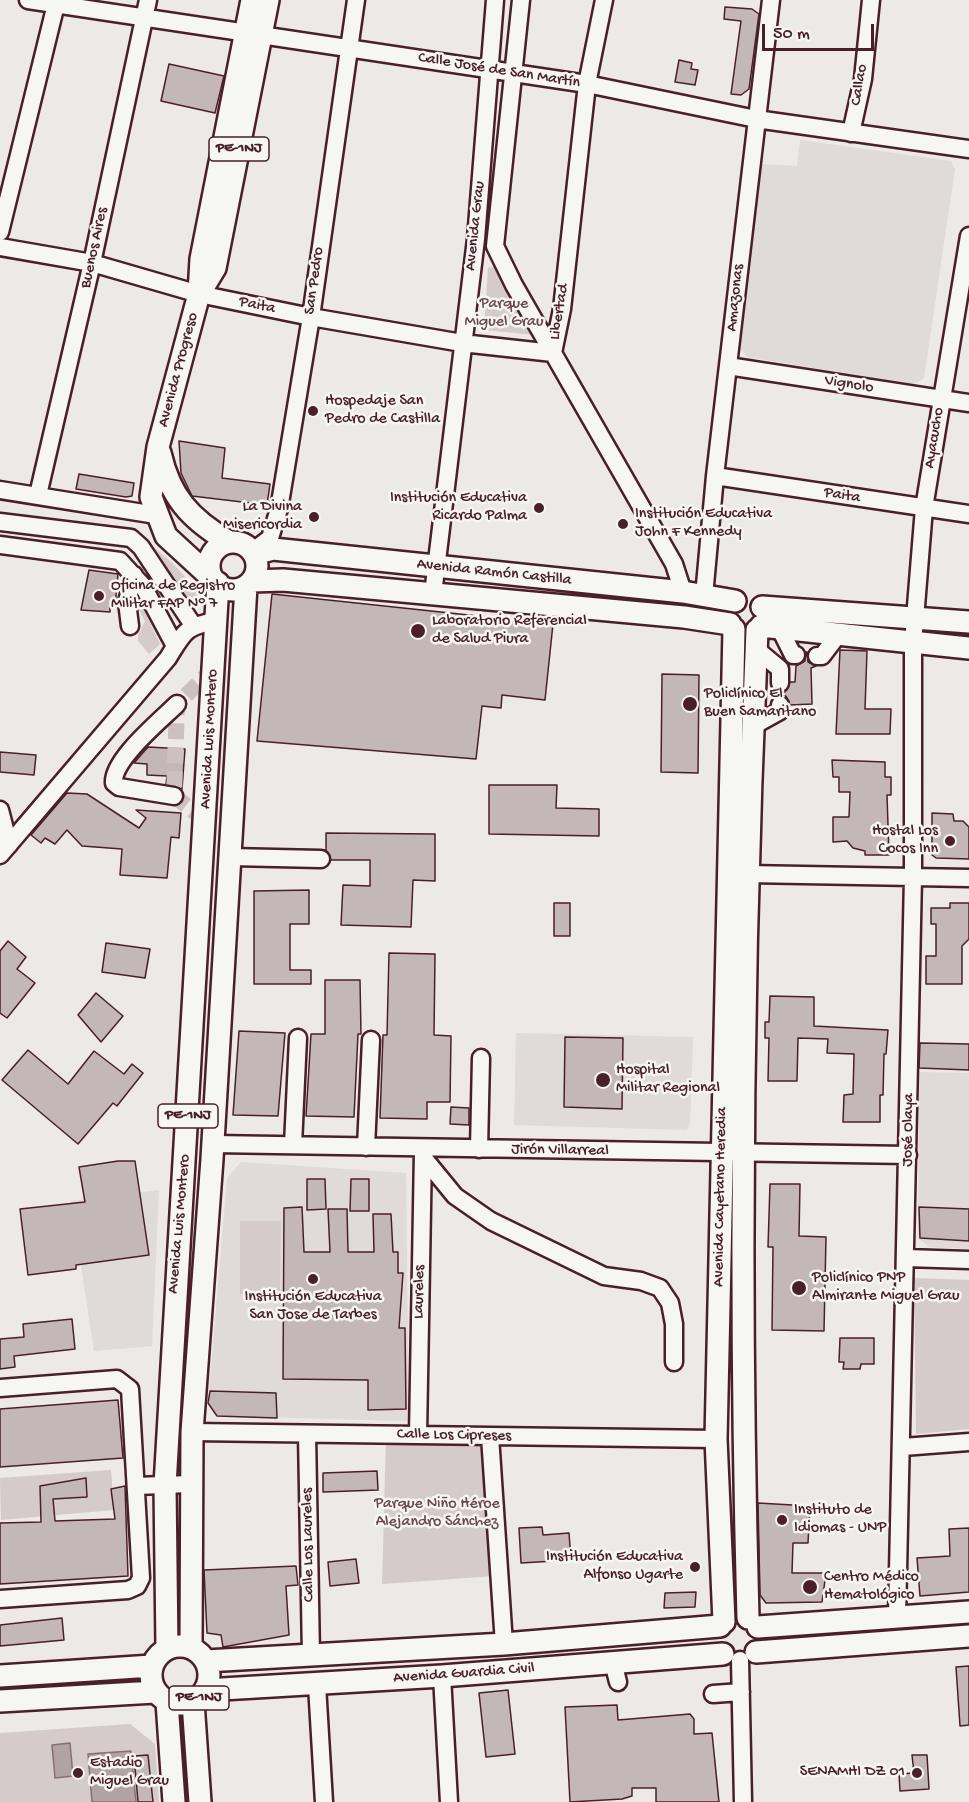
<!DOCTYPE html>
<html>
<head>
<meta charset="utf-8">
<style>
  body { margin:0 }
  #map { position:relative; width:969px; height:1802px; overflow:hidden; background:#ece9e6; font-family:"Gochi Hand",sans-serif }
  canvas { display:block }
  .scale { position:absolute; left:762px; top:24px; width:112px; height:27px; box-sizing:border-box; border:3px solid #4a1f2b; border-top:0; padding-left:8px; font-size:18px; line-height:21px; white-space:nowrap; color:#4a1f2b; -webkit-text-stroke:4px #f6f6f2; paint-order:stroke }
</style>
</head>
<body>
<div id="map">
<canvas width="969" height="1802"></canvas>
<div class="scale">50 m</div>
</div>
<script>
const ctx = document.querySelector('canvas').getContext('2d');
ctx.lineJoin = 'round';
function fillPath(path, color) { ctx.fillStyle = color; ctx.fill(path, 'evenodd'); }
function trace(path, color, width, dash) { ctx.strokeStyle = color; ctx.lineWidth = width; ctx.lineCap = dash ? 'butt' : 'round'; ctx.setLineDash(dash || []); ctx.stroke(path); }
function drawText(font, color, halo, rows, align = 'center') {
  ctx.font = font + ' "Gochi Hand",sans-serif'; ctx.lineWidth = 5; ctx.setLineDash([]); ctx.textBaseline = 'middle'; ctx.strokeStyle = halo; ctx.fillStyle = color; for (const [text, x, y, turn = 0] of rows) {
    ctx.save(); ctx.translate(x, y); ctx.rotate((+turn || 0) * Math.PI / 180); ctx.textAlign = isNaN(turn) ? turn : align; if (halo) ctx.strokeText(text, 0, 0); ctx.fillText(text, 0, 0); ctx.restore();
  }
}
fillPath(new Path2D(`
  M800 140 951 161 955 169 924 378 914 384 747 357 740 348 761 164 797 166Z
  M516 1033 693 1037 690 1123 687 1130 514 1125Z
  M919 1072 969 1073V1249L929 1247 918 1238Z
  M241 1162 406 1173 409 1421 217 1416 208 1403 227 1178Z
  M159 1190 152 1346 94 1351 71 1201Z`), '#e0dad8');
fillPath(new Path2D(`
  M498 266 535 335 484 330 488 268Z
  M143 539C166 556 184 572 199 596L197 604 186 602 159 557Z
  M139 600 160 644 149 654 138 641V635L145 621 135 602Z
  M240 1221H281L280 1294H240Z
  M914 1278 969 1280V1429L916 1434Z
  M386 1438 484 1440 494 1576 382 1584Z
  M111 1470 114 1510 1 1520 0 1478Z
  M130 1724 155 1744 159 1802H0V1733Z`), '#d4cbca');
const water = new Path2D(`
  M70 1743 73 1776 55 1778 52 1745Z
  M131 1751 136 1802H92L88 1754Z`);
fillPath(water, '#b1a2a3');
trace(water, '#886e73', 1.5);
const building = new Path2D(`
  M725 7 752 9 759 14 749 89 741 95 731 94 741 21 724 19Z
  M679 60 692 63 691 69 698 70 695 85 675 82Z
  M169 64 224 76 215 113 161 101Z
  M179 441 225 448 222 478 270 484 267 505 192 496 181 473Z
  M79 474 134 483 132 496 126 497 76 489Z
  M89 570 118 574 115 607 110 606V612L81 610Z
  M272 594 553 624 545 700 502 695 501 708 482 706 476 759 257 741Z
  M840 650 867 651 865 709H891L890 734H836Z
  M806 652H807L808 662 816 666 811 668 812 704 790 705 786 696H775V692H785L790 682H795L796 666 805 661Z
  M662 674 699 675 698 773 661 772Z
  M148 747 185 749 182 789 166 784 167 776 147 775V764L134 763Z
  M0 752 36 755 34 775 0 772Z
  M832 760 885 762V777H891V795H887L889 855H865V851L853 848 847 841 833 842V817H849L850 792H839V777H833Z
  M489 785H557L556 808 599 809V836L489 834Z
  M67 793 87 794 139 828 146 818 136 810 181 813 179 838 171 837 167 878 120 875 122 849 82 846 67 830 55 844 45 838 41 843 31 835Z
  M932 813 953 814 954 821H963L969 827V859L936 858 932 855Z
  M326 833 435 834V881L413 880 411 927 341 925 343 885 370 886V860H331L326 850Z
  M309 890V924H290V970H311V984H254V891Z
  M554 903H570V936H554Z
  M950 903H969V939L962 946V984H926V956H936V924H931V908H950Z
  M8 941 26 957 17 969 35 983 7 1018 0 1013V951Z
  M106 943 150 949 145 978 102 972Z
  M389 953 435 954 434 1035 451 1036 450 1102H427V1119L380 1118 383 1035H387Z
  M325 980H360L361 1034H358L354 1117 306 1116 311 1034H325Z
  M96 993 123 1016 101 1042 78 1015Z
  M770 996 814 997V1026L888 1030 886 1054H884L883 1095H880V1122H843L844 1095 853 1094 854 1054 827 1053 828 1039 798 1038 797 1081H768L769 1038H765V1022H769Z
  M239 1031 285 1033 278 1116 233 1115Z
  M565 1037 623 1038 622 1109 564 1107Z
  M920 1043 969 1044V1070L919 1068Z
  M28 1050 68 1084 94 1051 124 1074 132 1064 143 1073 117 1106 113 1103 78 1144 2 1080Z
  M451 1107 469 1108V1125L450 1124Z
  M118 1161H135L149 1255 76 1265V1269L28 1275 20 1209 85 1202 79 1167Z
  M307 1179H325L326 1209 307 1210Z
  M351 1179H369V1211H350Z
  M770 1184H800L799 1236 826 1237 824 1331 772 1330 773 1247H768Z
  M302 1207 304 1252H330L328 1209H347L348 1252H374L373 1214H391L393 1252H398V1273H403L399 1328H405L406 1409 368 1410V1380L283 1379 284 1208Z
  M919 1207 969 1209V1241L920 1238Z
  M72 1319 75 1349 14 1356 15 1367 0 1369V1339L24 1337 23 1324Z
  M840 1338H874V1364H861L860 1369H843L844 1362H839Z
  M210 1391 276 1393 277 1418 217 1416 208 1403Z
  M118 1400 123 1458 0 1467V1409Z
  M377 1471 378 1490 323 1492V1473Z
  M86 1478 87 1497 53 1499 55 1521 115 1519 111 1489 125 1486 128 1576 0 1584V1523L41 1522 40 1486Z
  M758 1503 810 1506 808 1543H793L792 1573H826L822 1602 766 1603 760 1595Z
  M542 1527 543 1535 569 1533 571 1560 521 1563 519 1528Z
  M969 1528V1592L920 1596 917 1558 950 1556 949 1529Z
  M356 1559 359 1583 330 1586 328 1562Z
  M296 1566 298 1585 286 1586 289 1635 223 1647 221 1635 207 1633 204 1570Z
  M696 1592 695 1607 664 1608 665 1593Z
  M62 1618 64 1640 0 1646V1625Z
  M969 1666V1725L960 1726 956 1667Z
  M508 1690 515 1754 486 1757 479 1693Z
  M617 1705 618 1720 690 1714 694 1719V1734L712 1733 719 1802H656V1788H632V1796L622 1799 570 1802 565 1707Z
  M148 1755 153 1802H138L134 1756Z
  M912 1755H927L929 1789 900 1791 899 1774 914 1773Z`);
fillPath(building, '#c4b7b7');
trace(building, '#4a1f2b', 1.5);
trace(new Path2D(`
  M205 820 174 796 177 704 213 669`), '#ccc1c1', 16, [16, 8]);
const minor = new Path2D(`
  M28 0 587 84 756 119 969 149
  M521 0 495 246 514 285 674 564 683 592
  M851 133 863 79 871 0
  M0 232 57 0
  M0 247 92 263 199 294 311 317 462 343 553 353
  M553 353 562 309 587 84 604 0
  M728 366 969 403
  M715 476 969 514
  M0 490 156 515
  M38 495 92 263 148 0
  M0 522 131 538 141 547 193 625
  M0 545 120 561 143 586 175 646
  M253 551 270 538 279 509 311 317 356 0
  M433 594 476 239 495 0
  M704 596 715 476 771 0
  M130 626 127 602 134 575
  M780 629 793 655H796
  M756 649 780 669V683
  M817 656H822L838 635
  M753 726 780 711V705
  M174 796 119 787 114 783C112 760 160 721 177 704
  M0 810 9 845
  M0 855 168 658C184 632 185 626 216 621
  M230 857 321 859
  M747 874 969 878
  M213 1144 908 1155
  M293 1145 298 1038
  M366 1147 371 1040
  M479 1149 481 1058
  M423 1157 455 1196 491 1221 604 1276 641 1281 660 1288 670 1303 674 1324V1362
  M906 1258 969 1260
  M0 1388 117 1379 130 1389 141 1578 137 1586 128 1590 0 1599
  M192 1432 716 1439
  M307 1434 311 1656
  M418 1435 423 1151
  M490 1436 504 1644
  M903 1447 969 1442
  M136 1486 190 1484
  M897 1617 913 877V643L924 508 969 236
  M740 1660 743 1802
  M613 1662 618 1682
  M442 1676 449 1802
  M317 1685 324 1802
  M713 1694 741 1692`);
const major = new Path2D(`
  M201 291 215 268 268 0
  M160 453C170 497 190 519 229 542
  M209 566a24 24 0 1 1 48 0a24 24 0 1 1-48 0Z
  M254 554 273 549 683 592 735 601
  M215 581 166 536 151 497 158 447 199 294 201 259 252 0
  M252 581 283 580 684 617 730 624
  M762 607 969 622
  M761 626 969 648
  M748 1618C739 1289 742 959 757 630
  M724 1622 716 1439 734 629
  M758 1627 969 1612
  M151 1675a29 29 0 1 1 58 0a29 29 0 1 1-58 0Z
  M191 1648 192 1432 212 1159 246 586
  M167 1649 165 1485 218 583
  M756 1652 969 1636
  M206 1661 504 1644 720 1626
  M0 1676 152 1666
  M205 1690 442 1676 723 1654
  M0 1701 155 1692
  M167 1702 174 1802
  M193 1702 200 1802`);
trace(minor, '#4a1f2b', 21);
trace(major, '#4a1f2b', 26);
trace(minor, '#f6f6f2', 16);
trace(major, '#f6f6f2', 21);
for (const [x, y, r, color] of [
  [313,411,6,"#4a1f2b"],
  [539,508,6,"#4a1f2b"],
  [314,517,6,"#4a1f2b"],
  [623,524,6,"#4a1f2b"],
  [99,596,6,"#4a1f2b"],
  [418,631,8,"#4a1f2b"],
  [690,704,8,"#4a1f2b"],
  [950,841,6,"#4a1f2b"],
  [603,1080,8,"#4a1f2b"],
  [313,1279,6,"#4a1f2b"],
  [799,1288,8,"#4a1f2b"],
  [782,1520,6,"#4a1f2b"],
  [695,1567,6,"#4a1f2b"],
  [810,1587,8,"#4a1f2b"],
  [78,1773,6,"#4a1f2b"],
  [917,1773,6,"#4a1f2b"]
]) { const dot = new Path2D(); dot.arc(x, y, r, 0, 2 * Math.PI); ctx.fillStyle = color; ctx.fill(dot); trace(dot, '#f6f6f2', 2); }
for (const [x, y, w] of [
  [239,149,60],
  [188,1116,60],
  [199,1698,60]
]) { const box = new Path2D(); box.roundRect(x - w / 2, y - 12, w, 24, 4.5); ctx.fillStyle = '#f6f6f2'; ctx.fill(box); trace(box, '#4a1f2b', 1.5); }
drawText('bold 15px', '#4a1f2b', null, [
  ["PE-1NJ",239,149],
  ["PE-1NJ",188,1116],
  ["PE-1NJ",199,1698]
]);
drawText('16px', '#4a1f2b', '#f6f6f2', [
  ["Calle José de San Martín",499,71,9],
  ["Callao",860,85,-81],
  ["Avenida Grau",476,226,-84],
  ["Buenos Aires",95,248,-78],
  ["San Pedro",315,281,-82],
  ["Amazonas",736,298,-84],
  ["Paita",257,306,12],
  ["Libertad",560,312,-81],
  ["Avenida Progreso",179,370,-75],
  ["Vignolo",849,385,9],
  ["Ayacucho",935,438,-81],
  ["Paita",842,496,9],
  ["Avenida Ramón Castilla",494,573,6],
  ["Avenida Luis Montero",210,739,-87],
  ["José Olaya",909,1130,-89],
  ["Jirón Villarreal",560,1151,1],
  ["Avenida Cayetano Heredia",721,1197,-89],
  ["Avenida Luis Montero",180,1224,-85],
  ["Laureles",420,1292,-89],
  ["Calle Los Cipreses",454,1436,1],
  ["Calle Los Laureles",309,1545,-91],
  ["Avenida Guardia Civil",464,1674,-4]
]);
drawText('16px', '#6c4a53', '#f6f6f2', [
  ["Parque",504,305],
  ["Miguel Grau",504,323],
  ["Parque Niño Héroe",437,1505],
  ["Alejandro Sánchez",437,1523]
]);
drawText('16px', '#4a1f2b', '#f6f6f2', [
  ["Hospedaje San",325,402],
  ["Pedro de Castilla",325,420],
  ["Institución Educativa",527,499,"right"],
  ["Ricardo Palma",527,517,"right"],
  ["La Divina",302,508,"right"],
  ["Misericordia",302,526,"right"],
  ["Institución Educativa",635,515],
  ["John F Kennedy",635,533],
  ["Oficina de Registro",111,587],
  ["Militar FAP N° 7",111,605],
  ["Laboratorio Referencial",432,622],
  ["de Salud Piura",432,640],
  ["Policlínico El",704,695],
  ["Buen Samaritano",704,713],
  ["Hostal Los",938,832,"right"],
  ["Cocos Inn",938,850,"right"],
  ["Hospital",616,1071],
  ["Militar Regional",616,1089],
  ["Policlínico PNP",812,1279],
  ["Almirante Miguel Grau",812,1297],
  ["Institución Educativa",313,1298,"center"],
  ["San Jose de Tarbes",313,1316,"center"],
  ["Instituto de",794,1511],
  ["Idiomas - UNP",794,1529],
  ["Institución Educativa",683,1558,"right"],
  ["Alfonso Ugarte",683,1576,"right"],
  ["Centro Médico",824,1578],
  ["Hematológico",824,1596],
  ["Estadio",90,1764],
  ["Miguel Grau",90,1782],
  ["SENAMHI DZ 01",905,1773,"right"]
], 'left');
</script>
</body>
</html>
